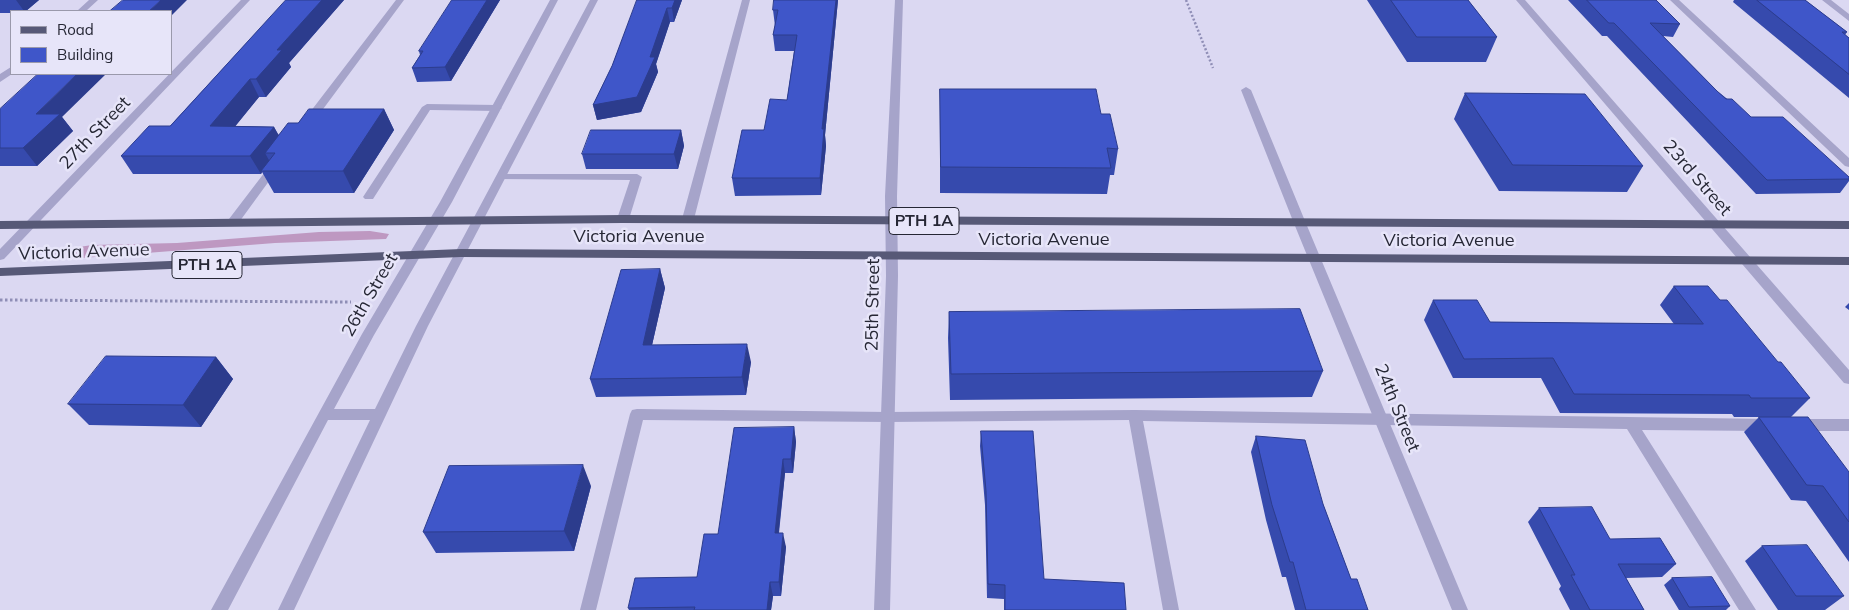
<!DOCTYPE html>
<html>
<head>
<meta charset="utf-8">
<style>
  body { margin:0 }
  #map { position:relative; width:1849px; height:610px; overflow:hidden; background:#dbd8f2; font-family:Mulish,sans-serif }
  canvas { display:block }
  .legend { position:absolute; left:10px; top:10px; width:162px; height:65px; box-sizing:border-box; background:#e7e5f9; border:1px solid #9a99ab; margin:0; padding:6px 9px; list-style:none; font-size:15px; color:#262735 }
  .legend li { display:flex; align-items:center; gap:10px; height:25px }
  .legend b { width:25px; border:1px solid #9a99ab }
</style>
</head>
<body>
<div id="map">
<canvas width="1849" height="610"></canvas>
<ul class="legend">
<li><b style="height:6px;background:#575977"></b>Road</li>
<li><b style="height:14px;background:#3f56c9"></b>Building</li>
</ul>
</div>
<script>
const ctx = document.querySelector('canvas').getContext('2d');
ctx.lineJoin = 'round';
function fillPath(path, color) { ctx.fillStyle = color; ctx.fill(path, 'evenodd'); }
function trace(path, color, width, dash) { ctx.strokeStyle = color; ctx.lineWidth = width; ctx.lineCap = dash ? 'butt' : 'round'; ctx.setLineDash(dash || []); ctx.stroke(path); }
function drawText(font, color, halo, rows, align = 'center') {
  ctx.font = font + ' Mulish,sans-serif'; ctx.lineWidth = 5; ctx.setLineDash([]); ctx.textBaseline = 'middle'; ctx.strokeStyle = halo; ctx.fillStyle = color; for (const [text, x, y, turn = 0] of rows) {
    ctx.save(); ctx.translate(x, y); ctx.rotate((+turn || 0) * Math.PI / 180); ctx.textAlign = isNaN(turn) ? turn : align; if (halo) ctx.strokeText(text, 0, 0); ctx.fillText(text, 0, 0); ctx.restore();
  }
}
fillPath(new Path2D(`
  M370 231 389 234 386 239 275 243 82 258H66L50 254 53 251 92 245 177 243 319 232Z`), '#be98c1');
trace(new Path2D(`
  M1186 0 1213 68`), '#8f8eb6', 2.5, [2, 2]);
trace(new Path2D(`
  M0 300 351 302`), '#8f8eb6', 3, [2.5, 2.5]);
fillPath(new Path2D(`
  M89 0H98L86 11H77Z
  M396 0H404L312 124H304V120Z
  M742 0H750L694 219 688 223 682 219Z
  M1670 0H1679L1849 158V167L1845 166Z
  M11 67 12 74 0 82V74Z
  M1246 87 1251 90 1305 221 1303 224H1295L1293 221 1241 90Z
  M427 104 497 105 502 108 497 111 430 110 373 199H365L363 197 422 107Z
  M275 163 280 166 237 225H229L227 222 229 219 271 164Z
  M501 174H637L642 177 629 219 623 223 617 219 630 180 497 179 496 177Z
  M637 409 888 412 1135 410 1769 419 1774 421 1776 425 1774 429 1769 431 1642 430 1756 610H1739L1627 429 1143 421 1179 610H1163L1129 420 888 422 643 420 596 610H580L630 414 632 410Z
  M1799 419H1849V431H1799L1794 429 1792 425 1794 421Z`), '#a6a4ca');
fillPath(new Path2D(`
  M241 0H250L4 259 0 260V249Z
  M895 0H903L897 196 898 276 890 610H874L886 276 885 196Z
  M1516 0H1525L1849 370V384L1844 383Z
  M1822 0H1831L1849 14V21Z
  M1299 217 1305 221 1468 610H1452L1293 221Z`), '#a6a4ca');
fillPath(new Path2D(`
  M550 0H558L452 202 374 335 334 409H375L416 326 590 0H598L428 326 294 610H278L370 420H328L228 610H211L362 334 440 202Z`), '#a6a4ca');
fillPath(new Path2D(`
  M623 215 1849 221V229L623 223 0 229V221Z
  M461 249 1849 257V265L461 257 0 276V268Z`), '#575977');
fillPath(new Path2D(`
  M0 0H39L26 11H11V13H0Z
  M286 0H344L289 63 291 67 266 97H259L235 126 274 127 278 135 298 123 384 109 394 130 354 193H274L262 172 261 174H133L121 156 170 126Z
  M452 0H500L451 81 417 82 412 68 420 55 419 51Z
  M637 0H682L674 22H670L656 64 658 72 641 112 597 120 593 105 612 66Z
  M774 0H838L825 135 826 146 821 195 735 196 732 178 764 130 787 100 794 51H775L773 35 775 26 773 10Z
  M1367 0H1468L1497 37 1486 62H1407Z
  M1568 0H1656L1680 24 1673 37 1663 36 1717 91 1751 117 1849 177V181L1840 193 1756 194 1607 36H1602Z
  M1734 0H1805L1847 32 1845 35 1849 38V98L1733 2Z
  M940 89 1101 114 1118 149 1114 175H1110L1107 194 940 193Z
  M1465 93 1643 166 1627 192 1499 191 1454 119Z
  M0 109 62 117 73 131 37 166H0Z
  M681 130 684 146 678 169H586L582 154Z
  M660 269 665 288 652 345 751 362 746 395 596 397 590 379Z
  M1674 286 1720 300 1810 398 1791 417H1734L1732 414 1560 413 1541 378H1453L1424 320 1433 300 1490 322 1674 324 1660 305Z
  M1849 303V310L1845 307Z
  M949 312 1323 371 1312 397 950 400 948 338Z
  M216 357 233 379 201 427 89 425 68 404Z
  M1759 417 1849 472V562L1806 501 1791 500 1744 432Z
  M794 427 796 442 793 473H785L779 533 786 547 781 596H773L771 610H629L628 608 697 577 718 534Z
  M981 431 1044 579 1126 610H1004V599L987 598 985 505 980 446Z
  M1256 436 1323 504 1351 579 1368 610H1295L1286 577H1282L1266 520 1251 452Z
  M591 486 574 551 436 553 423 532Z
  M1539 508 1610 539 1676 564 1662 577 1626 578 1644 610H1570L1559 589 1561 586 1528 522Z
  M1762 546 1844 596 1825 610H1778L1745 561Z
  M1672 578 1730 606 1726 610H1679L1664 585Z`), '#364aad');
fillPath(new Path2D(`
  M16 0H39L26 11H24Z
  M161 0H187L171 16V11H149Z
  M322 0H344L289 63 291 67 266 97 256 79 277 50Z
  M487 0H500L451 81 445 67Z
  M675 0H682L674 22 672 8Z
  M836 0H838L825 135 826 146 821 195 820 178 822 129Z
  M667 8 670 22 656 64 658 72 641 112 597 120 593 105Z
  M77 74H106L62 117 73 131 37 166 23 148 36 114Z
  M250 79 259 97 221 144 210 126Z
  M384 109 394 130 354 193 343 171Z
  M274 127 284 144 275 153H265L270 162 261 171 262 172 261 174 250 156Z
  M681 130 684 146 678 169 674 154Z
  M660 269 665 288 648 363 643 345Z
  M747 344 751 362 746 395 742 377Z
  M216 357 233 379 201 427 183 405Z
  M794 427 796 442 793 473 791 459Z
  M783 459 785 473 777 547 775 533Z
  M583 465 591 486 574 551 564 531Z
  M783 533 786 547 781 596 779 582Z
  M770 582 773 596 771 610H767Z`), '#2c3c8d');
const building = new Path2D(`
  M123 0H161L149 11H110Z
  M286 0H322L277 50H282L256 79H250L210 126 274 127 250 156H121L149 126H170Z
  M452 0H487L445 67 412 68 423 51H419Z
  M637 0H675L672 8H667L650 57H655L637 97 593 105 612 66Z
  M774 0H836L822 129H824L820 178H732L742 130H764L770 99 787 100 797 35H773L778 10H773Z
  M1391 0H1468L1497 37H1417Z
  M1587 0H1656L1680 24 1650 23 1717 91 1726 99H1732L1751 117H1783L1849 177V179L1767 180 1614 23H1609Z
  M1757 0H1805L1847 32H1842L1849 38V74Z
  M38 74H77L36 114H60L23 148H0V109Z
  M940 89H1096L1101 114H1110L1118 149 1107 148 1111 168 941 167Z
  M1465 93 1585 94 1643 166 1513 165Z
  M309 109H384L343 171H261L275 153H265L288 123H298Z
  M591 130H681L674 154H582Z
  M660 269 643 345 747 344 742 377 590 379 621 270Z
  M1674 286H1708L1720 300H1727L1778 362H1781L1810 398H1751L1749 395 1574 394 1553 358 1464 359 1433 300H1477L1490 322 1703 324Z
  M1300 309 1323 371 951 374 949 312Z
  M106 356 216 357 183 405 68 404Z
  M1759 417H1808L1849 472V522L1823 486 1807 485Z
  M794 427 791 459H783L775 533H783L779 582H770L767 610H694L695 607 628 608 635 578 697 577 704 534H718L734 428Z
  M981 431H1033L1044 579 1124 583 1126 610H1005V585L988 584 986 491Z
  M1256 436 1305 440 1323 504 1351 579H1357L1368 610H1306L1293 562H1290L1272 505Z
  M583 465 564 531 423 532 449 466Z
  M1592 507 1610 539 1660 538 1676 564H1618L1644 610H1590L1571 575H1575L1539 508Z
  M1807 545 1844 596H1796L1762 546Z
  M1712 577 1730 606 1689 607 1672 578Z`);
fillPath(building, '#3f56c9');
trace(building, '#2c3c8d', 1);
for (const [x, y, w] of [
  [924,221,70],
  [207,265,70]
]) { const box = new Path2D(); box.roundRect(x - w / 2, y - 13.5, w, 27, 4); ctx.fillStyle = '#e7e5f9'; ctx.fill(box); trace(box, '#262735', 1); }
drawText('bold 16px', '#262735', null, [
  ["PTH 1A",924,221],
  ["PTH 1A",207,265]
]);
drawText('18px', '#262735', '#e7e5f9', [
  ["27th Street",95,133,-46],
  ["23rd Street",1697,178,49],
  ["Victoria Avenue",639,237],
  ["Victoria Avenue",1044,240],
  ["Victoria Avenue",1449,241],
  ["Victoria Avenue",84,252,-2],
  ["26th Street",370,295,-60],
  ["25th Street",873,305,-89],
  ["24th Street",1397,408,68]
]);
</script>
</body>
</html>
